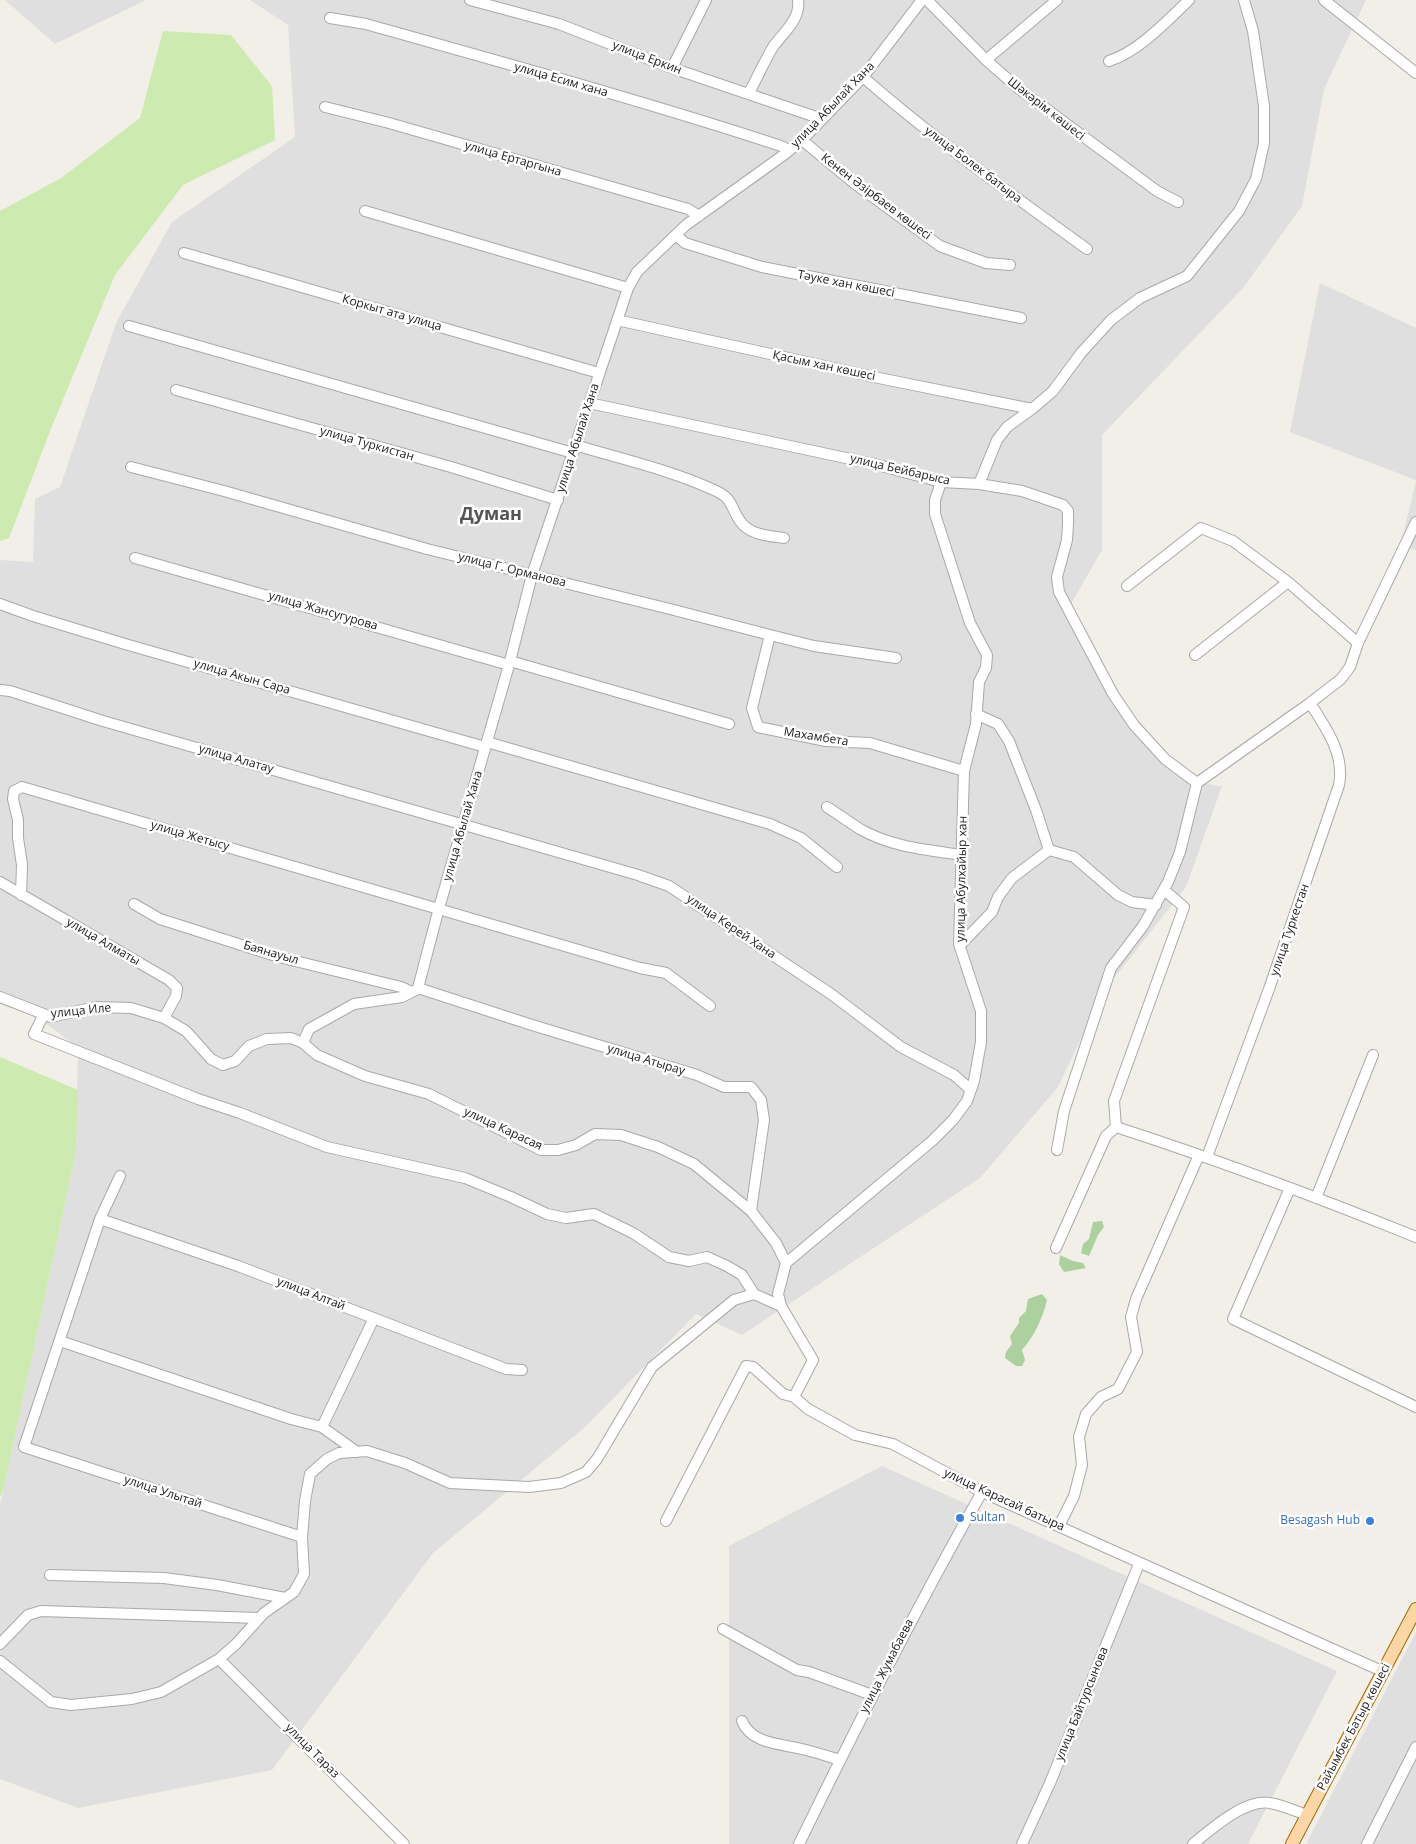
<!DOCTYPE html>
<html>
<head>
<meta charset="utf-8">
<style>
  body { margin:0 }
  canvas { display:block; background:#f2efe9 }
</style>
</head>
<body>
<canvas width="1416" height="1844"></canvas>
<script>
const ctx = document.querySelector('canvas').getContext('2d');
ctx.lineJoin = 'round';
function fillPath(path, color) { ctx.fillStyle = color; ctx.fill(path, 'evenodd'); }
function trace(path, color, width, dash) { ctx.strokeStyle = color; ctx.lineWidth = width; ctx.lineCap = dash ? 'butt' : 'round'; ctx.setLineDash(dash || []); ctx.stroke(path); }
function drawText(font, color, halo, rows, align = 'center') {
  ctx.font = font + ' "Open Sans",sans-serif'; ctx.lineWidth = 5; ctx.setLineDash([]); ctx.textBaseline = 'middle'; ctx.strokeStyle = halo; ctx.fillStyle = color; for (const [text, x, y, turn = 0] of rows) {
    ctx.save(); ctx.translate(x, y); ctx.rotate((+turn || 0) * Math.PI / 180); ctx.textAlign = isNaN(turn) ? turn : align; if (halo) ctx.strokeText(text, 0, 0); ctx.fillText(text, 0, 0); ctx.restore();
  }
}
fillPath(new Path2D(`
  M5 0H146L55 44Z
  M250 0H1366L1324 89 1302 206 1243 288 1102 435V550L1068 609 1134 725 1197 783 1222 786 1186 887 1104 991 1058 1087 980 1178 742 1335 696 1314 584 1428 433 1553 272 1770 78 1808 0 1779V1505L76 1152 78 1047 35 1016 0 1002V560L33 562 35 499 60 487 116 323 172 222 295 137 288 25Z
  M1320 283 1416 328V480L1290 432Z
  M1416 481V550L1400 547Z
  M882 1466 1337 1671 1248 1844H729V1546Z
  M1416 1632V1844H1306Z`), '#e0dfdf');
fillPath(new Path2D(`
  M163 31 231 35 272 86 275 140 183 185 115 275 52 426 9 538 0 541V211L61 178 140 118Z
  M0 1057 78 1090 76 1152 3 1491 0 1497Z`), '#cdebb0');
fillPath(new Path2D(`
  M1102 1221 1104 1227 1098 1235 1089 1256 1081 1253 1083 1244 1089 1239 1093 1222Z
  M1060 1255 1073 1261 1083 1263 1086 1268 1064 1272 1059 1264Z
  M1042 1294 1047 1300C1043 1317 1034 1337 1022 1350L1025 1360 1022 1366H1016L1005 1358 1006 1352 1012 1344 1010 1336 1019 1323V1318L1026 1311 1028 1299Z`), '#add19e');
const minor = new Path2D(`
  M470 0 559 24 672 68 822 119
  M927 0 986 60 1018 88 1157 191 1178 202
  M1324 0 1416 73
  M330 18 366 24C504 63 644 101 781 146L789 150
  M986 60 1057 0
  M1109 61C1138 52 1167 21 1189 0
  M672 68 706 0
  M863 77C934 139 1011 194 1087 249
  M749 93C757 78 764 62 773 47 783 33 801 19 798 0
  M325 107 389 123 688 209 699 216
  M802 140 855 184 940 246 986 263 1010 265
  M365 211 628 288
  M676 235 685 243 762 267 1021 318
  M184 253 599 373
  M617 320 874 377 1032 409
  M129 326 573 453
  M176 390 451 467 558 500
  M589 403 874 464 941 482 979 484 1022 491 1063 505 1068 511V524L1067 540 1057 577 1059 592 1113 694 1134 725 1165 759 1197 783
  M575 445C621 459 671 470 714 490 734 499 729 505 740 521 749 535 769 536 784 538
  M131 467 224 491 427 549 670 609 770 635 814 646 896 658
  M979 484 997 440 1007 427 1032 409 1053 391 1081 353 1111 320 1140 298 1187 276 1239 211 1256 179 1264 143V106L1253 31 1244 0
  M135 558 509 665
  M1127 586 1201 528 1233 541 1288 582 1358 643
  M0 604 33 616 125 644 485 747
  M770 635 752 708 758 727 826 741 870 743 964 771
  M1195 655 1288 582
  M510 661 729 724
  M0 690 10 691 103 721 638 875 669 886 831 994 901 1047 954 1075 971 1090
  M487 742 770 824 801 838 837 867
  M827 807C838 814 849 822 860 829 891 847 928 850 962 855
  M1049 850 1074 857 1118 895 1132 902 1156 905
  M0 882 169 980 177 988 176 996 164 1018
  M1164 890 1184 907 1114 1101 1116 1127C1218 1160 1317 1197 1416 1237
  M21 895 22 865 18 838V820L13 799 14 791 22 787 640 968 666 973 710 1006
  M134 904 160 919 279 957 401 987 412 992
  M959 944 963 942 992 912 998 897 1012 878 1049 850 1036 810 1009 741 998 724 976 714
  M418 988 439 908 509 665 532 575 628 288 637 272 686 225 785 154 802 140 863 77 922 0
  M418 988 532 1025 697 1075 724 1087H751L761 1100 764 1120 751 1211
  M0 997 51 1017 96 1007 131 1008 164 1018 186 1031 211 1059 223 1065 235 1061 249 1046 267 1039 291 1038 303 1043 317 1055 365 1076 429 1094 541 1150H558L576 1145 595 1134 621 1135 658 1147 694 1164 751 1211 776 1243 786 1263 778 1294 781 1306 813 1360 794 1397
  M44 1014 34 1034 198 1099 240 1113 327 1147 465 1178 511 1197 547 1214 566 1218 594 1214 633 1233 669 1257 689 1261 707 1257 727 1266 742 1275 754 1294
  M303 1043 309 1029 354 1004 402 997 416 990
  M1057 1150 1064 1111 1111 968 1143 926 1168 882 1180 852 1197 783 1310 703 1341 679 1350 667 1358 643 1416 522
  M1207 1157 1269 989 1339 785C1345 754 1326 728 1310 703
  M120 1176 100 1219 24 1447 302 1537
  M1290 1188 1233 1319 1416 1407
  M1316 1198 1373 1055
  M100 1219 238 1266 506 1369 522 1370
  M1056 1248 1106 1136 1116 1127
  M786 1263 932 1141 953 1120 967 1101 974 1081 981 1042V1011L959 944 964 771 976 724 979 682 986 668 987 655 970 623 935 514V500L941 482
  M60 1341 291 1419 322 1427 357 1452
  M322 1427 374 1318
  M666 1521 746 1366 753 1367 783 1394 794 1397 808 1409 855 1435 893 1444 982 1492 1384 1672
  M1059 1526 1074 1496 1082 1465 1079 1437 1086 1414 1101 1397 1118 1389 1137 1352 1131 1317 1136 1299 1199 1155
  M50 1575 164 1578 217 1585 285 1598
  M723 1629 797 1670 809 1672 872 1695
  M0 1644 28 1615 41 1611 259 1618
  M219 1659 404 1844
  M0 1661 51 1702 71 1705 132 1699 161 1692 219 1659 236 1644 264 1613 294 1592 304 1574 302 1537 305 1501 310 1474 327 1459 339 1453 367 1451 405 1463 450 1483 529 1487 561 1483 586 1472 597 1459 652 1367 734 1300 754 1294 781 1306
  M742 1721C751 1744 782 1744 802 1749 815 1752 827 1756 840 1760
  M799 1844C857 1725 916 1608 982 1492
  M1022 1844 1050 1783 1139 1564
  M1193 1844C1211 1829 1246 1798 1270 1803 1282 1805 1295 1811 1307 1815
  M1367 1844 1416 1747`);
const major = new Path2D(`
  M1292 1844 1416 1609`);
trace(minor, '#a9a9a9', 12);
trace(major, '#a06b00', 14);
trace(minor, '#fff', 10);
trace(major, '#fcd6a4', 12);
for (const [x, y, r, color] of [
  [960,1518,5,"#3f7fe0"],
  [1370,1521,5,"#3f7fe0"]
]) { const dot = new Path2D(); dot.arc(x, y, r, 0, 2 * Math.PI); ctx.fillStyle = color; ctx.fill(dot); trace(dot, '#fff', 2); }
drawText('12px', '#222', '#fff', [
  ["улица Еркин",647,58,21],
  ["улица Есим хана",561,80,16],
  ["улица Абылай Хана",833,105,-46],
  ["Шәкәрім көшесі",1046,109,38],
  ["улица Ертаргына",513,159,16],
  ["улица Болек батыра",973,165,37],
  ["Кенен Әзірбаев көшесі",876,197,37],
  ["Тәуке хан көшесі",846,284,11],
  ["Коркыт ата улица",392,313,16],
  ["Қасым хан көшесі",824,366,12],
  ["улица Абылай Хана",578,438,-72],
  ["улица Туркистан",367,444,16],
  ["улица Бейбарыса",900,470,13],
  ["улица Г. Орманова",512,570,14],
  ["улица Жансугурова",323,611,16],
  ["улица Акын Сара",242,677,16],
  ["Махамбета",816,737,9],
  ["улица Алатау",236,759,16],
  ["улица Абылай Хана",463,826,-74],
  ["улица Жетысу",190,836,16],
  ["улица Абулхайыр хан",962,879,-89],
  ["улица Керей Хана",731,927,34],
  ["улица Туркестан",1290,930,-71],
  ["улица Алматы",103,942,30],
  ["Баянауыл",271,953,16],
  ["улица Иле",81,1011,-6],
  ["улица Атырау",646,1060,17],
  ["улица Карасая",503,1129,25],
  ["улица Алтай",311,1294,21],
  ["улица Улытай",163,1492,18],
  ["улица Карасай батыра",1004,1500,25],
  ["улица Жумабаева",887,1666,-63],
  ["улица Байтурсынова",1082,1704,-68],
  ["Райымбек Батыр көшесі",1354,1727,-62],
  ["улица Тараз",312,1751,45]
]);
drawText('12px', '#366cbe', '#fff', [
  ["Sultan",970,1518],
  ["Besagash Hub",1360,1521,"right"]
], 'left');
drawText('bold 18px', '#555', '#fff', [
  ["Думан",491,515]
]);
</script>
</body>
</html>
